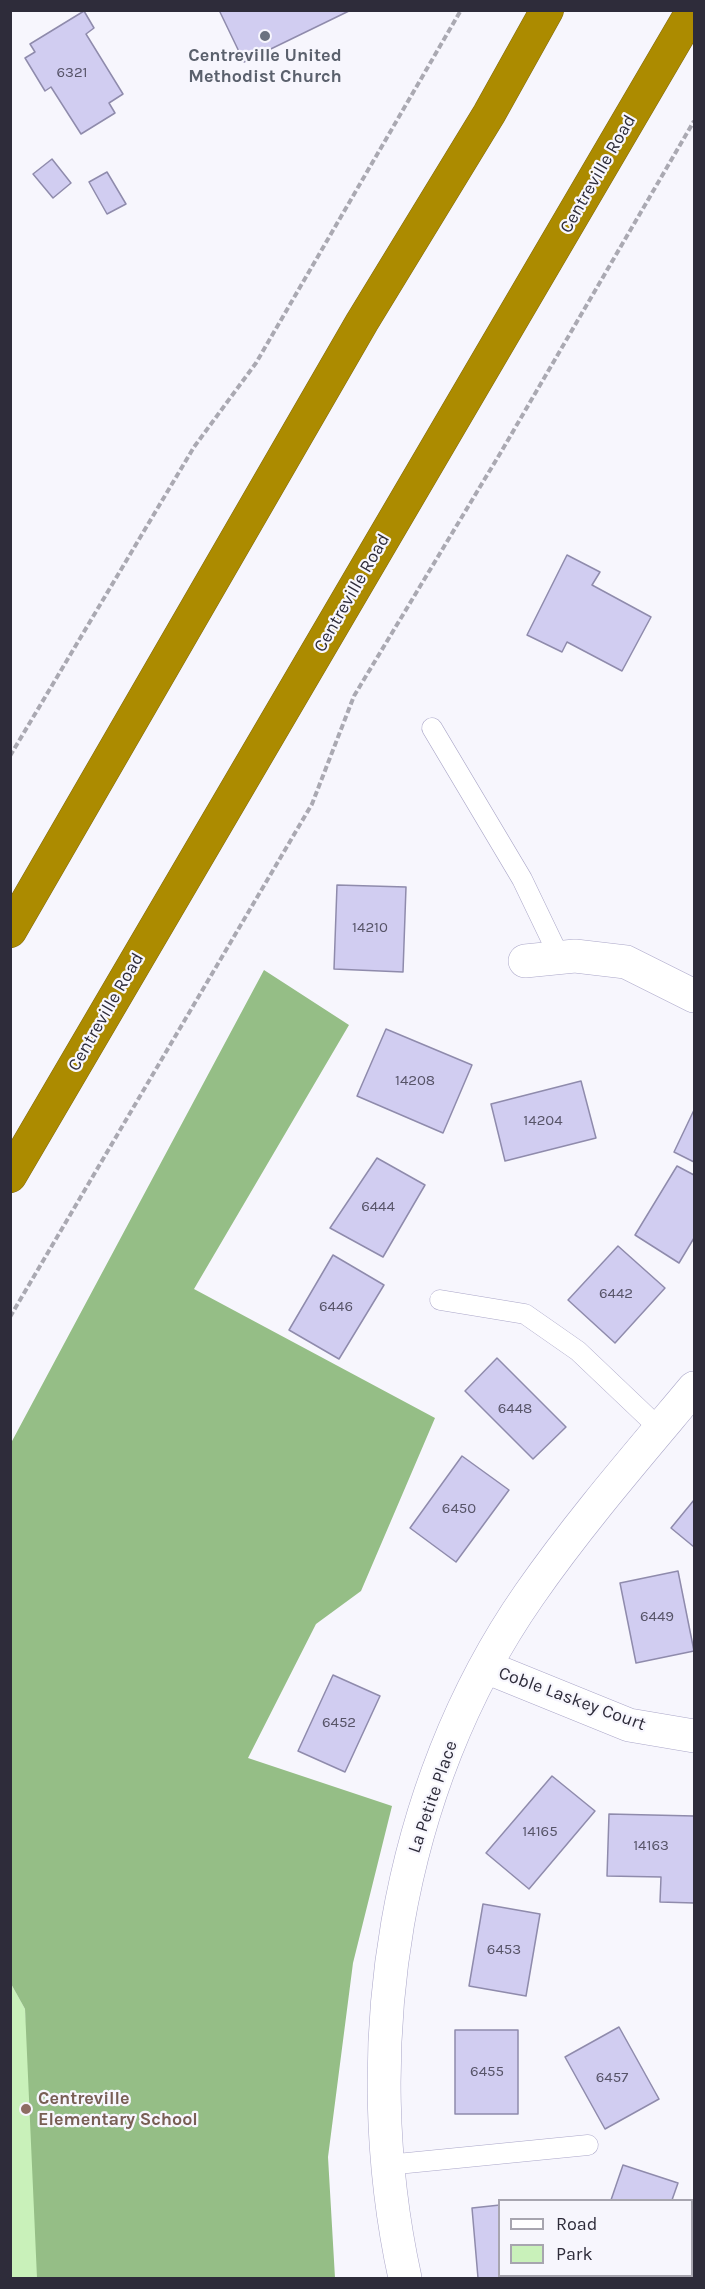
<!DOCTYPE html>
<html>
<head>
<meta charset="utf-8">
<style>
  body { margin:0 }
  #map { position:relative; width:705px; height:2289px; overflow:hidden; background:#f7f6fd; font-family:Karla,sans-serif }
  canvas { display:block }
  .frame { position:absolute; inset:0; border:12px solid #2e2c3a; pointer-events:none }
  .legend { position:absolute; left:498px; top:2199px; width:195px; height:78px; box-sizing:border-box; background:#f7f6fd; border:2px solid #a7a5af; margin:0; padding:8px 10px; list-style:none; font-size:18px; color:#2e2c3a }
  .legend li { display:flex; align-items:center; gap:12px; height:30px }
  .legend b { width:30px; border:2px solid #a7a5af }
</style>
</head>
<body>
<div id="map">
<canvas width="705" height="2289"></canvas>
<div class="frame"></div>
<ul class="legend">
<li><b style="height:8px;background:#fff"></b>Road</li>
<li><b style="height:16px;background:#c9f1ba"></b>Park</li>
</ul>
</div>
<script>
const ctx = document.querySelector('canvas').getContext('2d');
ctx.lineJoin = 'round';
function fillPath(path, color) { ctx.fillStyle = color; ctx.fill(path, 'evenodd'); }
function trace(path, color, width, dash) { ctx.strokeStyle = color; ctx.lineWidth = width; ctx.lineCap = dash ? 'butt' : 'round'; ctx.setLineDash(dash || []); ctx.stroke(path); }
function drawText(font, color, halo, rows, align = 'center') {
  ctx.font = font + ' Karla,sans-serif'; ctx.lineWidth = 4.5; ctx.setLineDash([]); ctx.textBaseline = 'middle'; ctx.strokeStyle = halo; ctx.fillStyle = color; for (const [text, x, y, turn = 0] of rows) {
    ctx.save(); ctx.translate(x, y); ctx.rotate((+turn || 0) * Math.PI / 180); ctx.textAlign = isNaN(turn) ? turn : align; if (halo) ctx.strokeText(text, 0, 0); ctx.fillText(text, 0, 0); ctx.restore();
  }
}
fillPath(new Path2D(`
  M10 1982 25 2009 46 2278H11Z`), '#c9f1ba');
fillPath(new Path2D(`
  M264 970 349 1025 194 1289 435 1418 361 1591 316 1624 248 1758 392 1806 353 1963 328 2157 335 2278H37L25 2009 10 1982 11 1443Z`), '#95be86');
const building = new Path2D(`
  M219 10H351L244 62Z
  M84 11 94 28 86 34 123 94 109 103 115 113 81 134 51 87 45 91 25 58 35 52 30 44Z
  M52 159 71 183 53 198 33 174Z
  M107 172 126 204 107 214 89 182Z
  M567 555 600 572 592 585 651 617 622 671 567 642 562 652 527 635Z
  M337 885 406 887 403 972 334 969Z
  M386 1029 472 1065 443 1133 357 1096Z
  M581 1081 596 1138 505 1161 491 1104Z
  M694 1110V1162L674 1152Z
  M377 1158 425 1185 383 1257 330 1228Z
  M677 1166 694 1175V1238L679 1263 635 1235Z
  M618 1246 665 1288 615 1343 568 1300Z
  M333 1255 384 1285 339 1359 289 1330Z
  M497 1358 566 1427 533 1459 465 1391Z
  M462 1456 509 1490 456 1562 410 1528Z
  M694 1500V1547L671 1528Z
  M678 1571 694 1651 636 1663 620 1583Z
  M333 1675 380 1696 345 1772 298 1751Z
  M552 1776 595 1811 529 1889 486 1853Z
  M609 1814 694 1816V1903L660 1902 661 1877 607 1876Z
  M483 1904 540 1914 526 1996 469 1986Z
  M619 2027 659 2099 605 2129 565 2057Z
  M455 2030H518V2114H455Z
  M623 2165 678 2183 672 2200H611Z
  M500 2205V2276H538V2278H478L472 2208Z`);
fillPath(building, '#d1cdf1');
trace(building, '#8f8bac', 1.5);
const lane = new Path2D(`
  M432 728 522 879 560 958
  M440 1300 525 1314 578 1351 660 1429
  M387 2165 588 2145`);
const street = new Path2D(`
  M525 961 575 956 626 962 694 996
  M486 1667 629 1725 694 1736
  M405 2278C355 2050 394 1789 529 1595 579 1523 638 1455 694 1388`);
const highway = new Path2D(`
  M10 931 362 322 489 114 547 10
  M10 1176 693 10`);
trace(lane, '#aaa6c8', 21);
trace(street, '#aaa6c8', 34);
trace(highway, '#806a14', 34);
trace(new Path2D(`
  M10 756 194 447 256 363 461 10
  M10 1317 312 804 354 696 501 452 694 121`), '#aaa9b2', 4, [6, 3]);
trace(lane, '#fff', 20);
trace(street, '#fff', 33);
trace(highway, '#ac8b00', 33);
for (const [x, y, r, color] of [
  [265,36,6,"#6b7280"],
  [26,2109,6,"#8d6e63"]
]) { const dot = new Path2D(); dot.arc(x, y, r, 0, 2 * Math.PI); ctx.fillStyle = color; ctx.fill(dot); trace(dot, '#f7f6fd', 2); }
drawText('15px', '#575468', null, [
  ["6321",72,73],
  ["14210",370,928],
  ["14208",415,1081],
  ["14204",543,1121],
  ["6444",378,1207],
  ["6442",616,1294],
  ["6446",336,1307],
  ["6448",515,1409],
  ["6450",459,1509],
  ["6449",657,1617],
  ["6452",339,1723],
  ["14165",540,1832],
  ["14163",651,1846],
  ["6453",504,1950],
  ["6455",487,2072],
  ["6457",612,2078]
]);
drawText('bold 18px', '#5b616d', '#f7f6fd', [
  ["Centreville United",265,56],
  ["Methodist Church",265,77]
]);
drawText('18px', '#2e2c3a', '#f7f6fd', [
  ["Centreville Road",598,174,-60],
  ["Centreville Road",352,593,-60],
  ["Centreville Road",106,1012,-60],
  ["Coble Laskey Court",572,1699,20],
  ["La Petite Place",433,1797,-71]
]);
drawText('bold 18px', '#785e54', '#f7f6fd', [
  ["Centreville",38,2099],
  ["Elementary School",38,2120]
], 'left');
</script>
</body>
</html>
